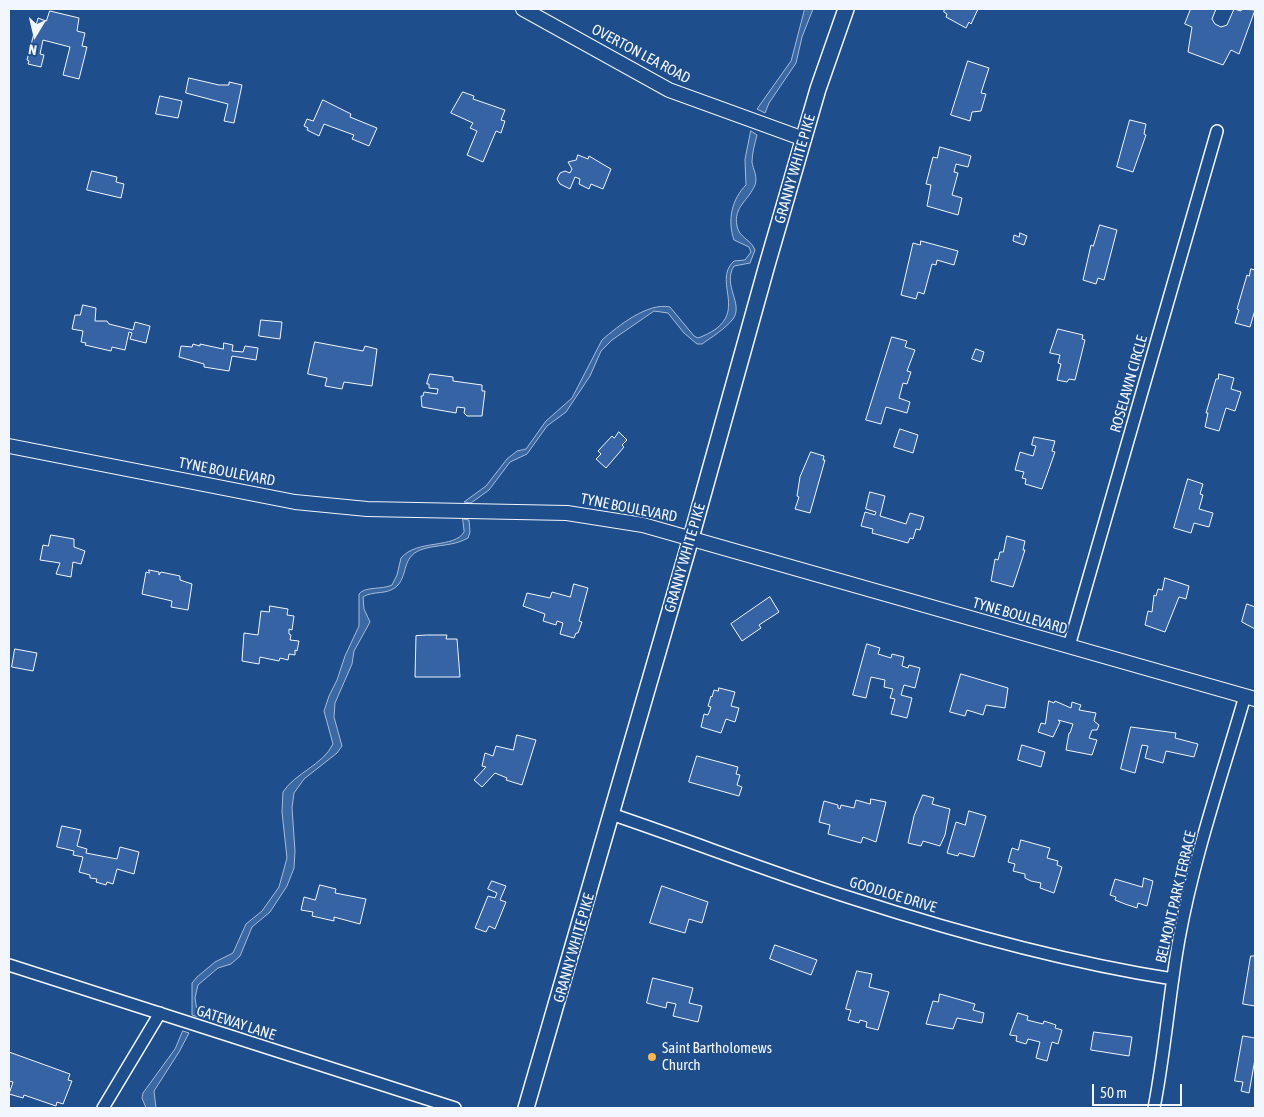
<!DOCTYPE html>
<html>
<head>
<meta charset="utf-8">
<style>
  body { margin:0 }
  #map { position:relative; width:1264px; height:1117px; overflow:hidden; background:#1f4e8c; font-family:"Asap Condensed",sans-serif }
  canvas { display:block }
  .frame { position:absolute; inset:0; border:10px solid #f2f6ff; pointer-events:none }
  .north { position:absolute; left:10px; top:10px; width:50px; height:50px; -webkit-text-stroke:4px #1f4e8c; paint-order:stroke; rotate:189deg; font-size:14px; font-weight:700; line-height:20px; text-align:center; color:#f2f6ff }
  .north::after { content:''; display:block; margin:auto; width:18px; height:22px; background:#f2f6ff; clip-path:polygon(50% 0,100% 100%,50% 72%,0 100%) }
  .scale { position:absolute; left:1092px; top:1084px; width:90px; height:22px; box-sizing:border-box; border:2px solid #f2f6ff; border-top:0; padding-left:6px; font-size:15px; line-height:18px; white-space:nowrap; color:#f2f6ff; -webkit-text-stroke:4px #1f4e8c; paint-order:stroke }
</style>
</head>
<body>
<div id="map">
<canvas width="1264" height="1117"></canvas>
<div class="frame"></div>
<div class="north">N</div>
<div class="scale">50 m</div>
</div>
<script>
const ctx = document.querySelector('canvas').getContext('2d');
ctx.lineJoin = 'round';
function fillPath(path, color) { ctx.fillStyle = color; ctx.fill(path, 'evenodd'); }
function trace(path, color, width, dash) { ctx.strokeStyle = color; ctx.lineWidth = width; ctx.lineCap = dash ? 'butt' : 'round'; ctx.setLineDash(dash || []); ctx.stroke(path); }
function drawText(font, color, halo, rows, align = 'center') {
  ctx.font = font + ' "Asap Condensed",sans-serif'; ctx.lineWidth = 4; ctx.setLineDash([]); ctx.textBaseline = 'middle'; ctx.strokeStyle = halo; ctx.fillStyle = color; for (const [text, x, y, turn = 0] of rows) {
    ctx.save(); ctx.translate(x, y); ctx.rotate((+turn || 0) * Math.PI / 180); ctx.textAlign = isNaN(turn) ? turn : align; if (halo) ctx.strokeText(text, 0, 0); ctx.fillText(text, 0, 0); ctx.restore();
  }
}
const water = new Path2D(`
  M805 9H813L802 37 796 63 769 103 765 113 757 109 791 61Z
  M751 131 757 135C755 143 752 153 752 162 753 169 758 177 755 185 749 200 733 207 737 226 739 238 751 239 755 250L750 263 734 266C722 285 744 304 733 319 725 329 712 337 702 344H697L684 333 668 313 654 311 612 340 601 351 590 376 566 412 547 426 527 454 510 462 489 490 471 503 464 502 486 486 507 459 517 451 526 449 546 421 572 398 602 340C618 326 648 302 670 307L694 336 698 338C755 317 710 283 734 261L745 260 751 252 749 247 734 240C727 220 732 199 746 185L745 160Z
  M463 519 469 520 470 532 468 538C452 547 436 544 420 550 402 558 408 573 398 585 388 596 373 590 363 597L364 609 370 622 354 651 352 664 335 703 334 717 342 746 337 753 304 779 294 793 292 808 295 851 294 868 287 886 270 912 252 927 240 956 231 964 218 968 198 985 195 998 198 1017 192 1015V983L197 977 215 962 233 953 246 924 262 911 279 887 287 858 282 812 283 792C295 773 323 765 333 744L324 711 329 696 337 680 345 656 359 626V594C365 586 382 590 392 585L397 575 401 558C417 539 455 549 464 532Z
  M183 1031 189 1033 179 1052 154 1091 156 1108H146L142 1098 143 1093 175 1049Z`);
fillPath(water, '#3b69a3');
trace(water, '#a8bbd7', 1);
const building = new Path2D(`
  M945 9H978L971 24 969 22 966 28 946 17 947 14 944 12Z
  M1191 9H1216L1212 19 1215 24 1221 27 1227 25 1234 9 1241 11 1242 9 1255 10 1239 54 1231 50 1223 65 1188 52 1192 27 1185 24Z
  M50 11 79 18 77 31 85 33 82 46 87 47 79 79 63 75 70 47 43 40 40 54 44 55 41 67 28 64 29 61 27 60 38 18 46 21Z
  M968 61 989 68 981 93 986 94 981 111 972 112 970 121 951 115Z
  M189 78 219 85H229V82L242 85 234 123 224 121 228 104 186 93Z
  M463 92 474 96 473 99 505 110 501 120 505 121 501 133 496 131 483 162 467 155 477 131 470 128 473 123 451 113Z
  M160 96 182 101 178 118 156 114Z
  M323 100 351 114 350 117 377 128 369 146 352 139 354 135 324 124 319 136 307 130 308 128 304 126 307 119 313 121Z
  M1130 120 1146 124 1144 134 1146 135 1133 172 1117 167Z
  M940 147 971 156 968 167 956 164 954 172 958 173 952 195 962 198 958 215 927 206 931 185 926 184 933 157 937 158Z
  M578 155 588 159 589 156 611 169 603 189 591 184 589 189 579 184 580 179 575 177 570 189 560 184 557 179 560 173 565 171 570 173 572 169 568 162 576 160Z
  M92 171 117 177 116 182 124 184 121 198 87 190Z
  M1100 225 1117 230 1104 280 1098 278 1096 284 1083 280 1091 245 1093 246Z
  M1020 233 1027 236 1024 245 1013 241 1014 235 1019 237Z
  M921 241 958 251 954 265 937 260 936 265 932 264 924 294 918 292 916 299 901 295 913 243 920 245Z
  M1251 269 1255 270V310L1250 327 1235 323 1239 310 1237 309 1247 275 1249 276Z
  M83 305 96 308 95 321H107L109 324 133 330 135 322 150 326 146 343 130 339 132 333 129 332 125 350 112 347 111 351 85 345 86 343 81 342 83 331 72 329 75 315H80Z
  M261 320 282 322 280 339 259 336Z
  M1058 329 1083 335 1082 339 1085 340 1075 380 1069 379 1067 382 1057 380 1061 364 1058 363 1060 355 1050 353Z
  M892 337 907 341 905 347 915 350 907 371 911 372 907 384 903 383 899 398 910 402 907 413 886 407 881 424 866 420Z
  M315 342 363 351 365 346 377 349 372 386 344 382 342 389 325 386 327 378 308 374Z
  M224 343 233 345 232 351 243 352 245 346 258 348 256 360 232 356 229 371 204 367V364L179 357 181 346 192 347 193 344 200 346V344L223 349Z
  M976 349 984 352 981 362 972 359Z
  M430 374 453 377V381L482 385V391H485L482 416H467L464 413 465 408 457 407 456 413 422 407 421 396H423L424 392 437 394 438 389 429 388V384H427Z
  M1219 374 1234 378 1231 389 1241 392 1235 411 1226 408 1219 431 1205 427 1208 413H1206L1216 379H1218Z
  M900 429 918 435 913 453 894 447Z
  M619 432 627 440 622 445 624 447 606 468 596 459 601 454 598 451 612 436 614 438Z
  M1034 437 1055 441 1052 451 1055 452 1042 489 1025 484 1026 479 1022 478 1024 472 1015 470 1020 452 1033 456 1036 446 1032 445Z
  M811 452 824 456 823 460H825L810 513 795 509 799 497 797 496 800 477Z
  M1188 479 1203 484 1200 494 1203 495 1199 509 1213 513 1209 527 1194 523 1191 533 1174 528Z
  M870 492 885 496 880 516 906 524 910 513 924 517 920 530 916 529 913 539 910 538 908 543 872 533 873 529 861 526 865 512 875 515 876 512 866 509Z
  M51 535 74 539V547L85 551 81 564 73 562 71 577 56 574 60 563 40 560 43 545 48 546Z
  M1007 536 1025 541 1023 550H1025L1013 587 991 581 995 559 998 560 1000 552H1003Z
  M149 570 159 572V575L161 572 180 576V580L192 584 188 610 171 607 172 601 142 594 146 572 149 573Z
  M1165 578 1189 586 1186 599 1179 597 1165 632 1145 625 1148 611 1152 612 1154 595 1156 596 1158 589 1162 590Z
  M574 584 588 588 579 621 582 622 578 633H576L574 638 560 634 563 623 557 621 556 625 543 621 545 614 523 606 527 593 550 598 552 592 570 597Z
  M770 597 779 612 759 625 761 628 742 641 731 624Z
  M1247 604 1255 607V629L1242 622Z
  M270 606 288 609 287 615 294 616 292 630 289 629V634L291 635 290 640 299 641 297 651 295 650V655L289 654 288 660 280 658 279 661 260 657 259 664 242 661 244 633 258 635 261 611 269 612Z
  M427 635H447L446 639H457L460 677H415L416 636Z
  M867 644 880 648 878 654 891 658 892 654 904 657 902 666 908 668 909 665 920 668 915 688 904 685 901 695 912 698 907 718 891 714 895 699 890 698 893 689 884 687 885 680 871 677 866 698 853 695Z
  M15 649 37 653 33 671 12 667Z
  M961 674 1008 688 1005 708 986 705 983 715 967 710 965 716 950 712Z
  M719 688 735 692 731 706 739 708 735 722 726 719 721 733 701 727 704 714 708 715 711 707 708 706 711 696 712 697 714 690 718 691Z
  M1049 701 1054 703 1055 701 1071 708 1072 702 1081 705 1079 710 1096 713 1094 721 1099 725 1097 730H1092L1089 738 1097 740 1092 755 1066 750 1069 733H1070L1073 724 1058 720 1060 722 1053 737 1038 732 1041 723 1045 724Z
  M1131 727 1176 733 1175 738 1198 744 1194 757 1166 751 1163 763 1145 758 1148 746 1142 745 1135 773 1121 769Z
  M517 735 536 740 522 785 506 780 507 778 495 773 482 787 474 780 486 767 482 766 485 753 493 756 496 746 513 750Z
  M1022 745 1045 752 1041 767 1018 760Z
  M697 756 738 767 736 774 740 775 737 785 742 787 739 796 689 782Z
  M923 795 934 798 932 804 950 809 945 835 940 846 923 841 921 846 908 843 914 816Z
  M871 799 886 802 876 842 863 837 861 843 828 834 830 825 819 822 824 801 838 805V808L840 809 841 805 854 808 856 800 870 804Z
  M969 811 986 816 974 857 959 853 958 856 947 853 956 822 965 825Z
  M62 826 81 830 77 846 87 849 86 853 117 859 120 847 139 852 134 874 117 869 113 884 107 882 106 885 96 882 97 879 90 878V875L79 872 83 857 73 855 74 851 57 847Z
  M1021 840 1050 848 1047 858 1058 861 1057 865 1062 867 1054 893 1040 888 1041 883 1031 881 1025 878V874L1013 871 1015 864 1008 862 1012 848 1018 850Z
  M1144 878 1153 881 1147 906 1138 903 1137 908 1125 904 1115 900 1116 897 1110 895 1115 879 1142 887Z
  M492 881 506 886 500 900 506 902 495 929 489 926 486 932 475 928 488 896 495 898 497 893 488 889Z
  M320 885 336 889 335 893 366 899 360 924 334 917V921L312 916 313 912 301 910 304 897 315 900Z
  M662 886 708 902 702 923 689 919 685 933 650 923Z
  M775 945 817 960 811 975 770 959Z
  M1251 956H1255V1006L1243 1004Z
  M857 971 872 974 869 987 889 992 878 1030 866 1027 867 1022 860 1020 859 1023 848 1020 851 1010 846 1009Z
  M653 978 693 988 689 1003 702 1006 698 1022 673 1016 676 1004 667 1002 666 1008 647 1003Z
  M940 994 975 1004 973 1010 984 1013 982 1023 957 1018 953 1029 926 1024 933 1001 938 1002Z
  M1018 1013 1028 1016 1027 1020 1043 1024 1044 1021 1056 1025 1055 1028 1062 1030 1058 1044 1052 1042 1047 1061 1036 1058 1040 1042 1028 1039 1026 1044 1016 1041 1017 1036 1010 1035Z
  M1094 1032 1132 1037 1129 1056 1091 1050Z
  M1243 1036 1255 1038V1059L1249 1093 1241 1091 1243 1082 1235 1081Z
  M9 1052 70 1074 68 1080 72 1081 63 1104 57 1102 56 1106 24 1095 23 1098 9 1094 13 1082 9 1081Z`);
fillPath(building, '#3563a3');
trace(building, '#f2f6ff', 1);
const minor = new Path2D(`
  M1069 646 1217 131
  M611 814C691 841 770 872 851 898 956 932 1064 962 1173 979
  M9 965 455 1108
  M103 1108 160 1013
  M1154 1108C1165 1052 1169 995 1179 939 1194 856 1222 776 1245 696`);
const tertiary = new Path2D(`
  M523 9 669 90 804 139
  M9 446 295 502 367 509 567 513 643 525 1255 699`);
const secondary = new Path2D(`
  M526 1108 691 538 767 265 818 89 846 9`);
trace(minor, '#f2f6ff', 14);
trace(tertiary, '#f2f6ff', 16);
trace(secondary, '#f2f6ff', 18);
trace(minor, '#1f4e8c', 11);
trace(tertiary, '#1f4e8c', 14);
trace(secondary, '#1f4e8c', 15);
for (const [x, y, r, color] of [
  [652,1057,5,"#ffb74d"]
]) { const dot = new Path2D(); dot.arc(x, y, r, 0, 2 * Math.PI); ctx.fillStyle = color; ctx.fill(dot); trace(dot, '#1f4e8c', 2); }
drawText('15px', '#f2f6ff', '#1f4e8c', [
  ["OVERTON LEA ROAD",641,54,28],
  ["GRANNY WHITE PIKE",795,169,-74],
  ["ROSELAWN CIRCLE",1129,384,-74],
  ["TYNE BOULEVARD",227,472,11],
  ["TYNE BOULEVARD",629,508,11],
  ["GRANNY WHITE PIKE",685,558,-74],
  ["TYNE BOULEVARD",1020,616,16],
  ["GOODLOE DRIVE",893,895,17],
  ["BELMONT PARK TERRACE",1176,897,-77],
  ["GRANNY WHITE PIKE",574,948,-74],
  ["GATEWAY LANE",236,1023,18]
]);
drawText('15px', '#f2f6ff', '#1f4e8c', [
  ["Saint Bartholomews",662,1048],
  ["Church",662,1065]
], 'left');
</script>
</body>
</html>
